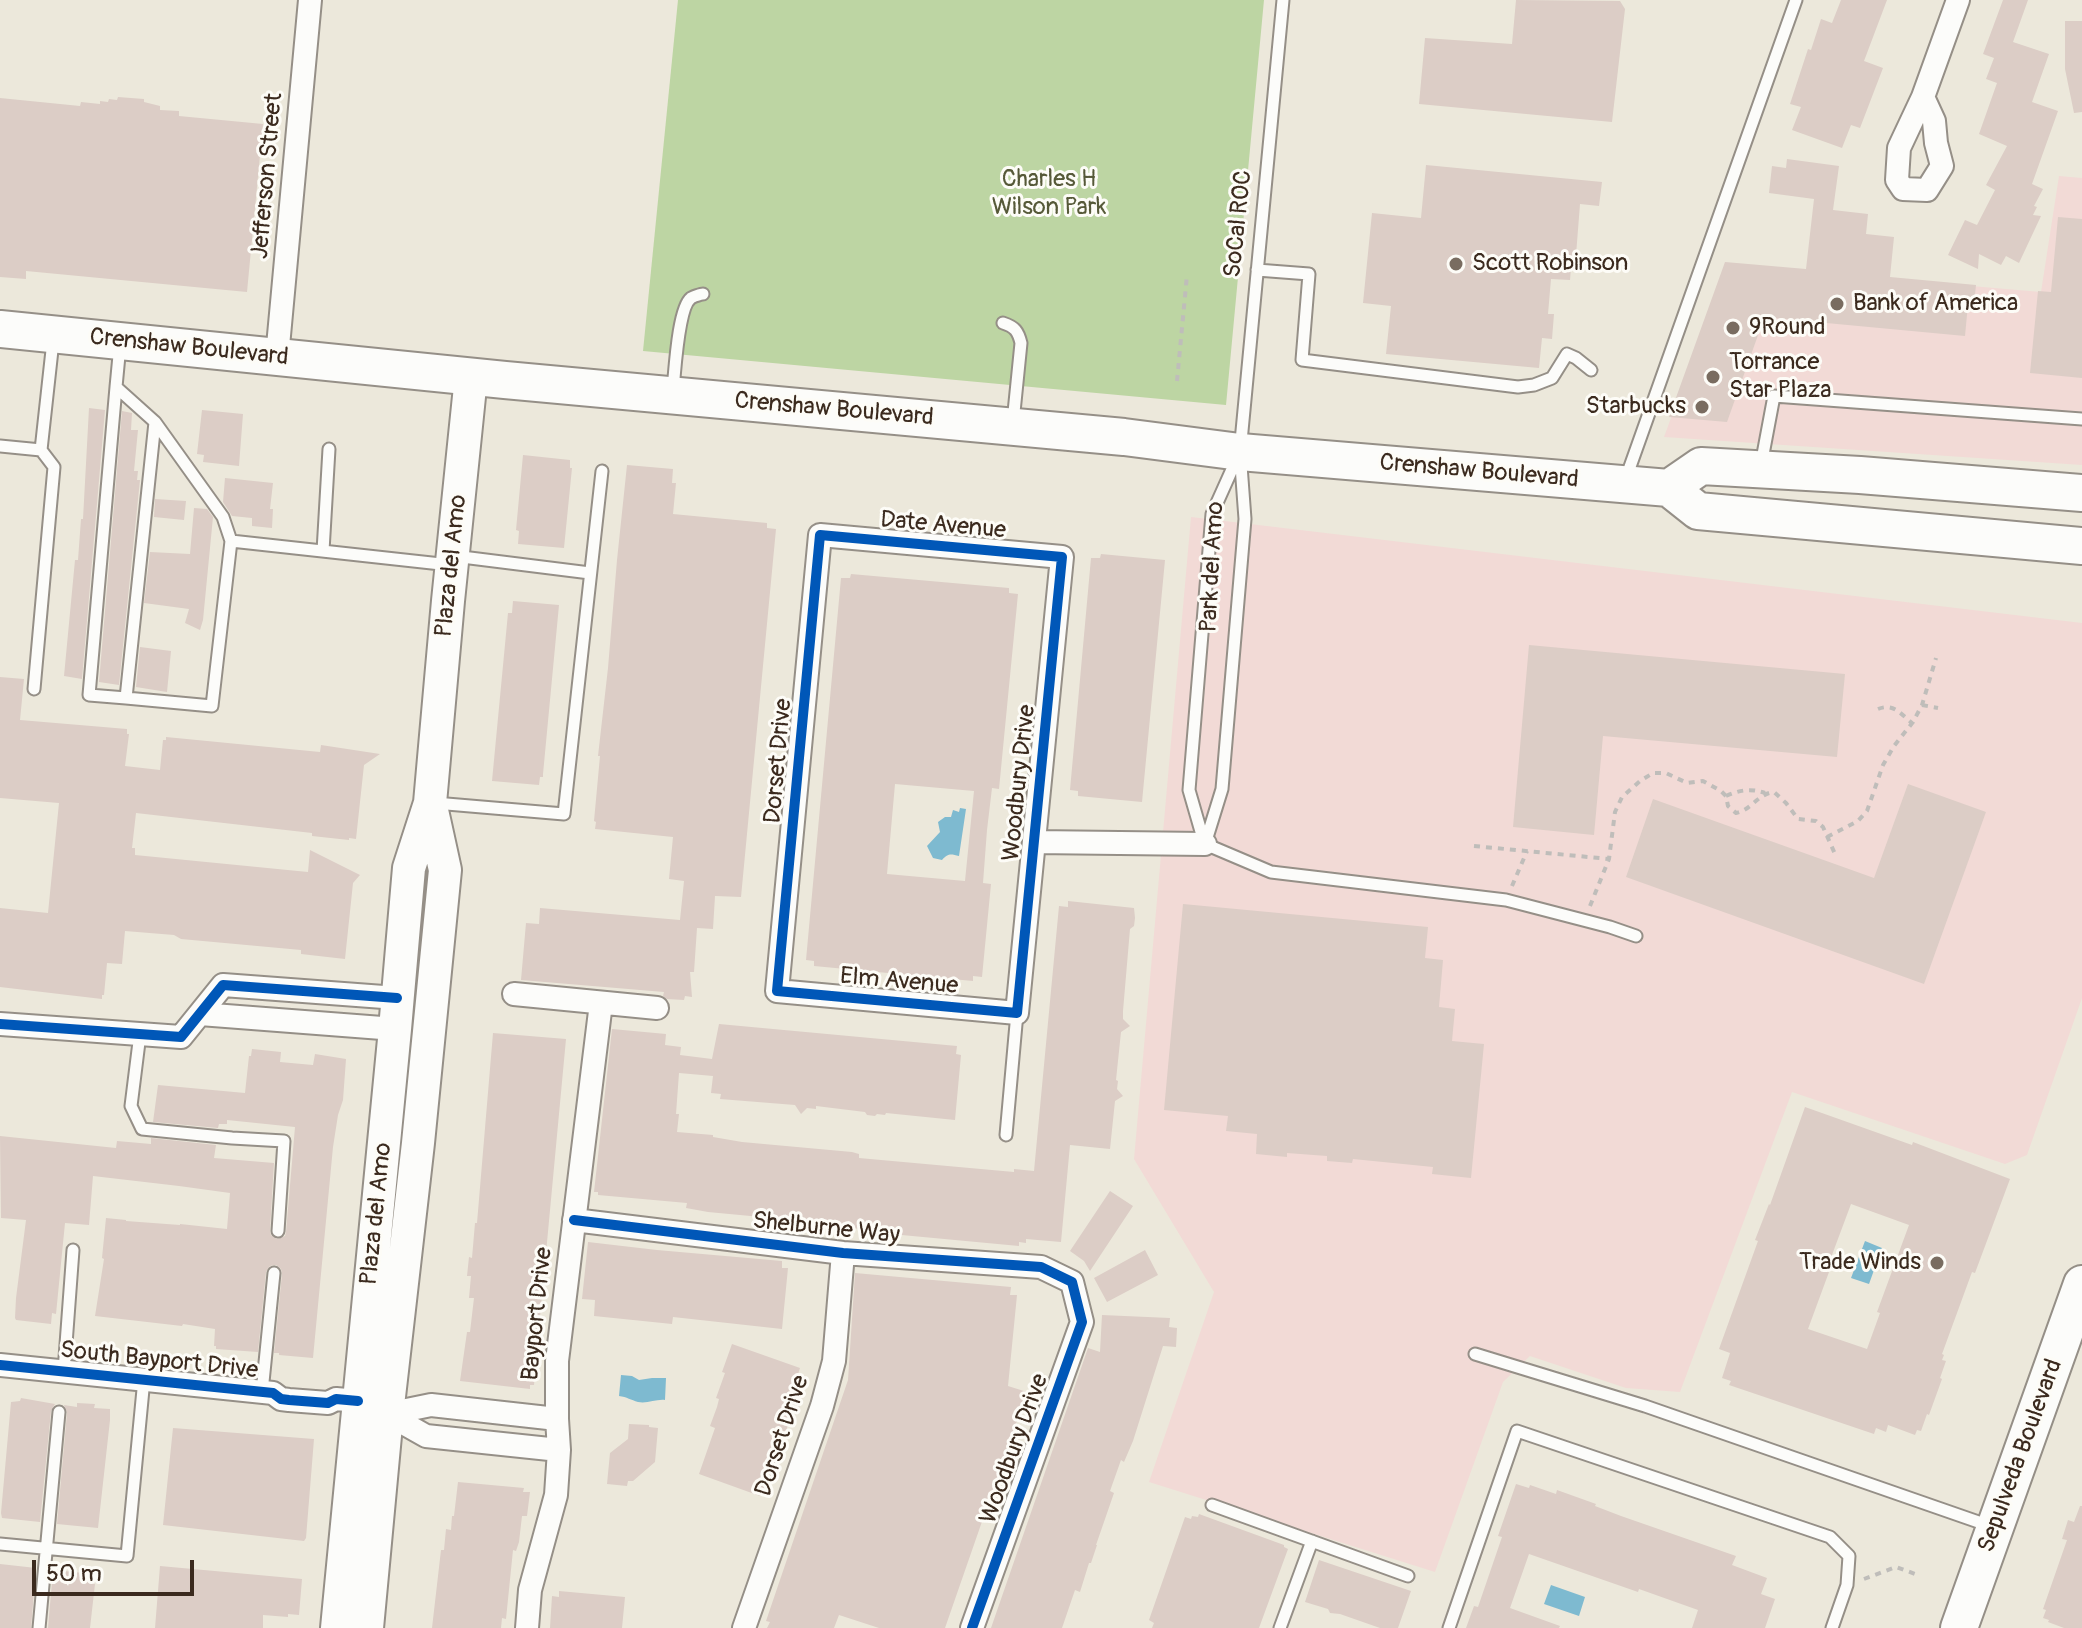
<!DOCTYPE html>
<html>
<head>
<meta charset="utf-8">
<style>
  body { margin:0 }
  #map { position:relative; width:2082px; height:1628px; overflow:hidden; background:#ece8db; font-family:Pangolin,sans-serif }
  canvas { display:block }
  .scale { position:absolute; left:32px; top:1560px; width:162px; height:36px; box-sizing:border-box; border:4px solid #3b2a1e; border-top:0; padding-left:10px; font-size:24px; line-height:28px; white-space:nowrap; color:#3b2a1e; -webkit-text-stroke:6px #fdfcf7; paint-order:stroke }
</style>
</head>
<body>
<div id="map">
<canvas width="2082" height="1628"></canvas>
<div class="scale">50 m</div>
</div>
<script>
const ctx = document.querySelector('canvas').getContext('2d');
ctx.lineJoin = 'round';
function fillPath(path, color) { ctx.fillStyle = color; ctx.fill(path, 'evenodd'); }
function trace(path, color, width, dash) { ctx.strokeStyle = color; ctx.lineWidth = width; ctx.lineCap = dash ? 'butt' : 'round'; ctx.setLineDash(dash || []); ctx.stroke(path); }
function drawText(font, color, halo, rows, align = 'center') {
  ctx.font = font + ' Pangolin,sans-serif'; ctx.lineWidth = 6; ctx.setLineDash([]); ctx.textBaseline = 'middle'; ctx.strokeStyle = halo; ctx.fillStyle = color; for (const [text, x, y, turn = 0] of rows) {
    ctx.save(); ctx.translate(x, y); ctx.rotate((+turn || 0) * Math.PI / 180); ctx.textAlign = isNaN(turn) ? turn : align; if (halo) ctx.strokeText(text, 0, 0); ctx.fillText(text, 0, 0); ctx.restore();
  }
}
fillPath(new Path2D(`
  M2059 176 2082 178V465L1664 437 1727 265 2041 292Z
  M1191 517 2082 623V998L2027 1155 2005 1164 1792 1092 1680 1392 1626 1388 1530 1356 1503 1382 1435 1572 1149 1482 1214 1292 1134 1159Z`), '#f2dad6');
fillPath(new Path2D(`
  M678 0H1264L1226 405 643 351Z`), '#bdd5a3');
fillPath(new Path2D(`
  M960 808 966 809 959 856C951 854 948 853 942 860L933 858 927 846 940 832 938 822 945 817H951L953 810 959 812Z
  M1865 1241 1882 1248 1869 1284 1851 1278Z
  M621 1375 632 1376 639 1380 652 1378H666L665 1400C656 1399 647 1404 638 1402 631 1400 627 1397 619 1396Z
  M1551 1585 1585 1597 1579 1616 1544 1604Z`), '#7ebad0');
fillPath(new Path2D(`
  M1516 0 1620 1 1625 9 1612 122 1419 104 1425 38 1512 44Z
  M1841 0H1887L1864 61 1883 68 1860 128 1851 125 1842 148 1792 130 1801 107 1790 104 1808 49 1811 50 1821 19 1832 23Z
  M2003 0H2028L2013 42 2049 54 2032 102 2058 111 2032 184 2043 189 2034 206 2037 207 2033 215 2041 216 2019 263 2006 256 2001 265 1979 254 1978 269 1948 255 1965 220 1977 225 1995 190 1986 185 2007 146 1979 134 1997 83 1986 79 1994 58 1983 54Z
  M2065 21H2082V112L2074 113 2065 69Z
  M118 97 144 99V102L160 106V110L179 111V116L263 124 247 292 26 271V279L0 277V98L80 106 81 102 100 104V101L108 102 109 99 117 100Z
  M1787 159 1839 166 1833 210 1868 214 1866 234 1894 237 1890 277 1976 285 1974 304H1968L1965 336 1773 318 1762 324 1727 422 1669 417 1725 262 1806 269 1814 199 1769 193 1772 166 1786 168Z
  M1426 165 1602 182 1599 206 1580 204 1576 255H1572L1570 280 1551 279 1548 314H1554L1552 339 1542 338 1539 368 1386 354 1391 306 1363 303 1372 213 1421 218Z
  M2058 217 2082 219V378L2030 373 2038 291 2051 292Z
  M89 408 105 410 82 679 64 676 75 560H78L81 519H83Z
  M202 410 243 414 239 466 203 462 204 455 197 454Z
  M122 411 132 413 131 430H138L134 471H138L137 480H140L119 685 99 682Z
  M523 455 570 460V468H572L564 548 518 544 519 531 516 530Z
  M627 465 673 469 672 483H676L673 514 767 523V528L776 529 741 897 715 896 713 929 697 928 694 972H690L692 997 685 996 684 1000 667 999 663 996 664 992 521 980 526 923 539 924 540 908 680 920 684 881 669 879 673 837 595 829 596 822 594 821 600 756H598L608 668 617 560Z
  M225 478 273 483 270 509H273L272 528 252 526V518L232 516 223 502Z
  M155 499 186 501 184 520 154 517Z
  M194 508 207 509 213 517 203 620 200 630 185 623 189 609 144 603 150 552 190 554Z
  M1101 554 1165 560 1142 802 1078 796V791L1070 790 1091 558H1100Z
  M851 574 1009 588V593L1018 594 999 789 992 788 987 830 983 883 991 884 982 977 973 976V981L814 966V961L806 960 841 578H850ZM895 784 974 791 965 881 887 874Z
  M513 601 559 605 543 774V777H540L539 785 492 781 508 613H512Z
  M1529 645 1845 674 1837 757 1603 736 1594 835 1513 827Z
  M140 647 171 651 167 692 136 687Z
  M0 677 24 679 20 720 127 729V734H129L125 766 160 770 163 740H166V737L320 752 321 745 380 754 364 765 356 839 349 838V840L312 836V833L136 813 132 848H135V855L308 872 310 850 360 875 353 883 345 959 301 954V950L181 939 174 935 125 931 122 964 107 963 104 995H102V999L0 987V908L48 913 59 803 0 798Z
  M1908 784 1986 812 1924 984 1626 877 1653 799 1874 878Z
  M1068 901 1134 908 1135 918 1134 926 1130 929 1123 1011V1019L1130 1026 1121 1032 1116 1080 1118 1081 1117 1089 1123 1096 1115 1101 1110 1149 1070 1145 1061 1242 1026 1239V1243L1019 1242V1246L859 1231 860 1229 825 1225V1223L708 1212 686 1208 687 1203 598 1195V1192H594L612 1029 666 1034 665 1045 681 1047 680 1055 712 1059 719 1024 957 1046 956 1054 961 1055 955 1120 886 1113 885 1115 877 1114 875 1116 867 1115 865 1112 816 1106V1109L807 1108 801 1114 795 1105 720 1099 721 1094 711 1093 713 1076 679 1073 676 1114H679L677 1132 713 1135V1137L742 1142 852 1152 859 1154V1158L1014 1172V1169L1034 1171 1059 906 1068 907Z
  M1183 904 1428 927 1425 958 1443 960 1439 1007 1455 1009 1452 1041 1484 1044 1471 1178 1432 1174 1433 1167 1353 1159 1352 1163 1327 1161V1156L1287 1153V1157L1256 1154 1257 1134 1226 1131 1228 1116 1164 1110Z
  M493 1033 566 1039 536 1360 534 1385H530V1389L460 1381 467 1332H470L474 1298H469L471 1276H467L469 1257 472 1258 475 1223H477Z
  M252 1049 281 1052 280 1062 313 1065 315 1054 346 1059 343 1100 338 1115 333 1147 313 1358 279 1355V1353H274L282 1274 281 1269 276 1265 270 1266 266 1272 258 1352 216 1349V1346H214L215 1329 183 1324 182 1326 95 1316 104 1259 102 1258 106 1218 126 1220V1221L180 1225V1224L227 1229 230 1193 179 1186 93 1176 89 1225 65 1223 56 1314 52 1313 51 1324 16 1320 15 1318 16 1298 26 1220 1 1218 0 1136 116 1148 117 1141 151 1144V1138L216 1145 214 1158 274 1163 270 1231 271 1235 277 1239 285 1236 286 1232 295 1127 227 1120V1124H219L218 1128 153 1122 158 1085 245 1093 249 1056H251Z
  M1805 1107 1912 1145 1913 1142 2010 1179 1975 1273 1972 1272 1942 1354 1944 1355 1942 1360 1946 1361 1940 1378 1942 1379 1929 1415 1927 1414 1921 1431 1917 1430 1915 1435 1888 1425 1886 1432 1876 1428 1874 1434 1729 1385 1731 1381 1722 1378 1730 1353 1719 1349 1758 1241 1755 1240 1769 1204 1770 1205ZM1851 1204 1909 1225 1877 1312 1880 1313 1867 1349 1808 1329 1829 1272 1826 1271Z
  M1110 1191 1133 1206 1090 1271 1084 1261 1070 1251Z
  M588 1242 657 1250 782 1261V1268H788L782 1329 673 1317 672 1324 594 1316 595 1300 582 1299Z
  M1145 1250 1158 1275 1107 1302 1094 1278Z
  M855 1273 1011 1287 1010 1295H1017L1008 1386 1027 1392 945 1628H879L839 1615 834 1628H767L770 1622 766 1621 848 1380Z
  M1102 1315 1170 1318 1169 1327 1177 1328 1176 1347 1163 1346 1133 1441 1124 1462 1121 1460 1110 1491 1114 1493 1096 1545H1097L1091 1563H1089L1080 1592 1075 1590 1062 1628H991L1088 1348 1100 1352Z
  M732 1344 800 1368 789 1402 795 1404 765 1494 761 1493 760 1496 699 1474 715 1428 710 1426 717 1407 719 1399 716 1398 725 1373 722 1372Z
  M21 1398 55 1404 51 1411 40 1522 2 1518 1 1513 11 1402 20 1401Z
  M77 1403 95 1404 94 1408 110 1409V1420L98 1528 57 1524 67 1413 64 1405 77 1407Z
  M629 1424 649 1425V1427L658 1428 655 1462 633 1481H628L627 1486 607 1484 610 1453 628 1439Z
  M173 1428 314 1439 306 1538 304 1541 163 1525Z
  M458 1482 524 1488 523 1492H530L527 1516H522L519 1542 516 1551 513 1550 506 1619 502 1618 501 1628H432L441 1550H444L446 1529 451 1530 452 1516H454Z
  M1516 1484 1529 1488 1530 1485 1556 1494 1557 1490 1596 1504 1595 1506 1621 1516 1736 1556 1732 1565 1767 1578 1761 1594 1775 1599 1765 1628H1692L1698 1610 1639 1589 1638 1592 1529 1554 1510 1608 1560 1626 1559 1628H1466L1474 1606 1478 1607 1502 1537 1498 1536Z
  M2080 1506H2082V1628H2064L2048 1622 2049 1620 2043 1618 2046 1610 2043 1609 2067 1540 2062 1539 2068 1520 2074 1522Z
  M1199 1514 1284 1545V1547L1288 1549 1259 1628H1152L1154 1623 1149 1620 1185 1517 1191 1519 1192 1516 1198 1517Z
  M1319 1560 1411 1591 1398 1628H1380L1340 1614 1330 1613 1328 1609 1305 1602Z
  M0 1564 36 1568 31 1628H0Z
  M160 1566 302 1579 299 1615 288 1614V1617L263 1615V1628H155Z
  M53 1570 94 1574 93 1584H95L90 1628H48Z
  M559 1591 625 1597 622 1628H550L552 1596 559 1597Z`), '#dccdc6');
const lane = new Path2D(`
  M1257 270 1309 274 1302 360 1518 387 1534 385 1552 378 1567 354 1576 358 1591 370
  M1003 323C1015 327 1018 331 1021 343L1013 422
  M116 387 155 422 126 698 89 695 116 387 120 345
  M673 389C675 371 678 308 691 298 692 297 701 294 703 294
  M155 422 223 517 231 541 450 565
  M0 446 41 450 53 341
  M1761 465 1774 396 2082 419
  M1626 478 1796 0
  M323 551 329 449
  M454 556 590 573
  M34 689 54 467 41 450
  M126 698 212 706 231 541
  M435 803 564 814 602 471
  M1204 842 1189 790 1212 514 1238 456
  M1205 844 1222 789 1245 519 1240 452 1283 0
  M1205 844 1271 872 1506 900 1610 927 1636 936
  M140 1034 131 1106 142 1129 232 1138 284 1141 278 1231
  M1006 1135 1017 1013
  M1475 1354 1645 1406 1990 1526
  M64 1371 73 1250
  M262 1392 274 1273
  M1212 1505 1408 1576
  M0 1544 127 1556 144 1379
  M39 1628 59 1412
  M1280 1628 1312 1541
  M1449 1628 1517 1431 1830 1537 1849 1556 1847 1585 1832 1628`);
const street = new Path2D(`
  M1923 97 1934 121 1936 143 1942 166 1927 190 1903 189 1897 180 1899 148 1923 97 1958 0
  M277 357 310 0
  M820 535 1062 557 1017 1013 777 991Z
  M1034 842 1205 844
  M514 994 657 1008
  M200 1014 395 1029
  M0 1024 181 1037 223 985 397 998
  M574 1220 843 1253 1041 1267 1072 1282 1082 1322 972 1628
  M0 1365 273 1393 281 1399 289 1400 328 1403 336 1399 358 1401
  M387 1414 426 1436 559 1450
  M387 1414 431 1405 557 1419
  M527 1628 530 1590 556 1495 559 1450 557 1419V1361L601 1003
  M744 1628 822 1406 834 1361 843 1253`);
const secondary = new Path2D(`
  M337 1628 395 1029 409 868 430 803 448 601 471 377
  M367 1628 387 1414 418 1143 445 870 431 806`);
const primary = new Path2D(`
  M0 329 505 380 1124 437 1240 452 1669 488 1698 511 2082 546
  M1669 488 1701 466 1860 475 2082 493
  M1959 1628 2082 1284`);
trace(lane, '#958f87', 15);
trace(street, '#958f87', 26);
trace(secondary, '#958f87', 36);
trace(primary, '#958f87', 40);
trace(new Path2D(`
  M1177 381 1187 275
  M1922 705 1938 708
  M1878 709C1893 703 1900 713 1912 723
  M1726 796C1740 790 1750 788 1765 793
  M1827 837 1858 821 1867 811 1883 765 1894 746 1913 722 1922 705 1936 658
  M1474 846 1609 859
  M1512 886 1527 851
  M1590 906 1609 859 1615 812 1622 797 1640 781 1653 773H1666L1687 783 1703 781 1721 791 1726 796 1728 806 1736 813C1752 810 1757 794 1774 792L1786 803 1798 819 1816 821 1823 827 1835 854
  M1864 1579 1896 1567 1918 1575`), '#bfbdba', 4, [6, 6]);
trace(lane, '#fcfcfa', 11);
trace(street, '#fcfcfa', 22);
trace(secondary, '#fcfcfa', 32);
trace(primary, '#fcfcfa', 36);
trace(new Path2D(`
  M820 535 1062 557 1017 1013 777 991Z
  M0 1024 181 1037 223 985 397 998
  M574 1220 843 1253 1041 1267 1072 1282 1082 1322 972 1628
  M0 1365 273 1393 281 1399 289 1400 328 1403 336 1399 358 1401`), '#0057b8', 10);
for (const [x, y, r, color] of [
  [1456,264,8,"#796c60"],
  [1837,304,8,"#796c60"],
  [1733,328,8,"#796c60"],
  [1713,377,8,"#796c60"],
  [1702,407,8,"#796c60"],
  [1937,1263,8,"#796c60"]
]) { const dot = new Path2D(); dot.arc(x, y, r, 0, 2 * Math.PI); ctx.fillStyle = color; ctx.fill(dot); trace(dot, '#fdfcf7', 3); }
drawText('24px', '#3b2a1e', '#fdfcf7', [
  ["Jefferson Street",268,176,-85],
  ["SoCal ROC",1239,224,-84],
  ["Crenshaw Boulevard",189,348,6],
  ["Crenshaw Boulevard",834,410,5],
  ["Crenshaw Boulevard",1479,472,5],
  ["Date Avenue",943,526,5],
  ["Plaza del Amo",452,566,-84],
  ["Park del Amo",1213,567,-87],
  ["Dorset Drive",779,761,-85],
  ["Woodbury Drive",1020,783,-84],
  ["Elm Avenue",899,982,5],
  ["Plaza del Amo",377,1214,-84],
  ["Shelburne Way",826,1229,6],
  ["Bayport Drive",538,1314,-84],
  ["South Bayport Drive",159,1361,6],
  ["Dorset Drive",783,1436,-72],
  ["Woodbury Drive",1015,1449,-70],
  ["Sepulveda Boulevard",2021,1456,-70]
]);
drawText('24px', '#565938', '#fdfcf7', [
  ["Charles H",1049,180],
  ["Wilson Park",1049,208]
]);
drawText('24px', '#3b2a1e', '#fdfcf7', [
  ["Scott Robinson",1472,264],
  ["Bank of America",1853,304],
  ["9Round",1749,328],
  ["Torrance",1729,363],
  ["Star Plaza",1729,391],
  ["Starbucks",1686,407,"right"],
  ["Trade Winds",1921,1263,"right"]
], 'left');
</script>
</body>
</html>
